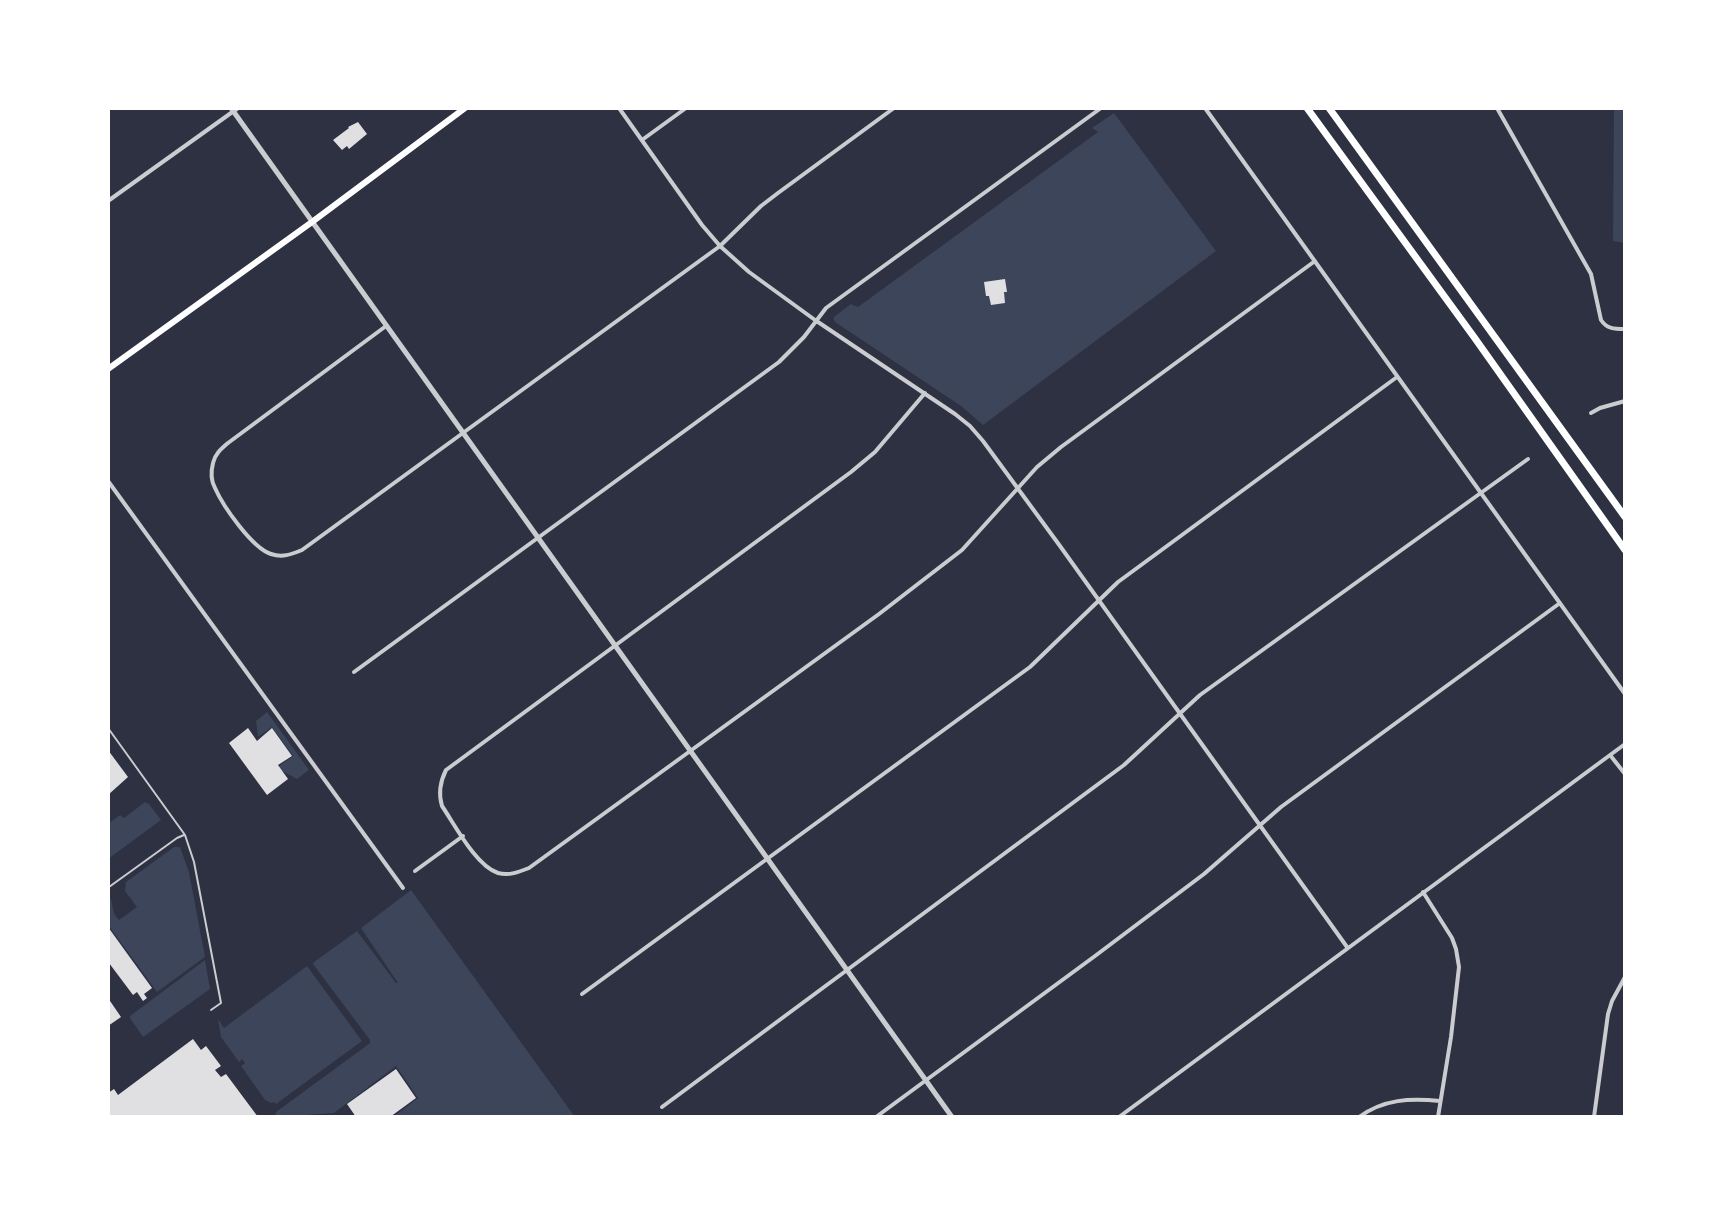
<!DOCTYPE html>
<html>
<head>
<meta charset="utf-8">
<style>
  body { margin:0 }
  #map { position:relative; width:1733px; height:1225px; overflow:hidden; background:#2d3142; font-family:"Public Sans",sans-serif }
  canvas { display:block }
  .frame { position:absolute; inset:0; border:110px solid #fff; pointer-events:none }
</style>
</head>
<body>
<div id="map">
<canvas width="1733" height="1225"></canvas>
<div class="frame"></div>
</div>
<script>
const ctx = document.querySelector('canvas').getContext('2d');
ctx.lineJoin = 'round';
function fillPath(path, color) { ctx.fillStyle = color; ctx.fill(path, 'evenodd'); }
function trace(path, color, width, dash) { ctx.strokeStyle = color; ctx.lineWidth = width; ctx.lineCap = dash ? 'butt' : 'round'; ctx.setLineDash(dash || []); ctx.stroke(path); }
fillPath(new Path2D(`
  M1614 108H1625V243L1613 241Z
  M1114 113 1216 251 983 425 961 406 835 322 833 318 835 316 851 304 858 307 1098 132 1092 128Z
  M267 712 309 770 297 779 282 771 278 767 293 756 272 727 258 737 256 721Z
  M145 802 149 804 161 820 108 859V824L120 815 124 818Z
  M174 847H180L189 872 205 957 157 992 108 925V894C115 904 110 911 119 920L137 907 125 891 126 882Z
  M411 890 575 1117H393L418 1098 396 1066 334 1113 275 1117 276 1112 370 1043V1040L313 964 314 962 357 931 396 983H398L361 928Z
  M205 960 210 989 143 1037 130 1018V1016Z
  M307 966 362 1041 276 1104 274 1102 271 1103 265 1100 241 1066 245 1063 242 1059 239 1062 221 1037 218 1019 224 1028Z`), '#3c4559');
fillPath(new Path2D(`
  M358 122 367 134 349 149 347 146 342 150 333 140 349 128 348 127Z
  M1005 279 1007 292H1004L1005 303 991 305 989 296H986L984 282Z
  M248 728 257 741 272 728 292 756 278 765 288 779 267 795 229 743Z
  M108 750 128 777 108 795Z
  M108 927 152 988 144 994 147 998 143 1001 137 992 133 995 109 963 108 964Z
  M108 998 121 1017 108 1026Z
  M193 1039 201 1050 206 1046 221 1066 215 1070 221 1077 226 1074 258 1117H108V1093L114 1089 118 1095Z
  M396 1069 416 1098 390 1117H356L347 1104Z`), '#e0e0e3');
trace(new Path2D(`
  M108 728 185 835 194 862 221 1003 211 1010
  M109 887 177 838 184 835`), '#caccd0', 2);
trace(new Path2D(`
  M619 108 702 225 720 246 749 272 815 320 955 414 970 426 983 441 1060 546 1347 947
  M1205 108 1625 694
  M1497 108 1591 274 1601 320C1607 329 1614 329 1625 329
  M642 140 686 108
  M108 201 238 108
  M386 326 228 443C221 449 215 454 213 463 211 471 211 481 215 488 223 506 252 548 271 554 283 558 292 554 302 550L720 246 761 206 778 193 894 108
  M925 393 875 452 851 472 446 770C440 782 438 793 442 806 455 825 476 866 498 873 509 876 519 872 529 868L879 614 962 550 1037 467 1061 447 1315 261
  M1591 413 1600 408 1625 401
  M108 481 403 888
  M354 672 779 362 804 337 826 308 1101 108
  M1610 755 1625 774
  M415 871 463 836
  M1423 892 1452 938 1456 949 1459 967 1451 1037 1438 1117
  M582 994 1030 667 1118 582 1397 377
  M662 1107 1124 765 1200 695 1528 459
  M876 1117 1095 956 1204 874 1281 807 1560 603
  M1119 1117 1625 744
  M1359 1117C1384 1099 1410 1098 1440 1101
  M1594 1117 1608 1014 1612 1001 1625 977`), '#caccd0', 4);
trace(new Path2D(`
  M231 108 952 1117`), '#caccd0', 5);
trace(new Path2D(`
  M108 369 312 222 465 108`), '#fff', 6);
trace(new Path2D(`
  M1307 108 1474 337 1625 550
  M1329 108 1625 517`), '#fff', 7);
</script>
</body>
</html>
